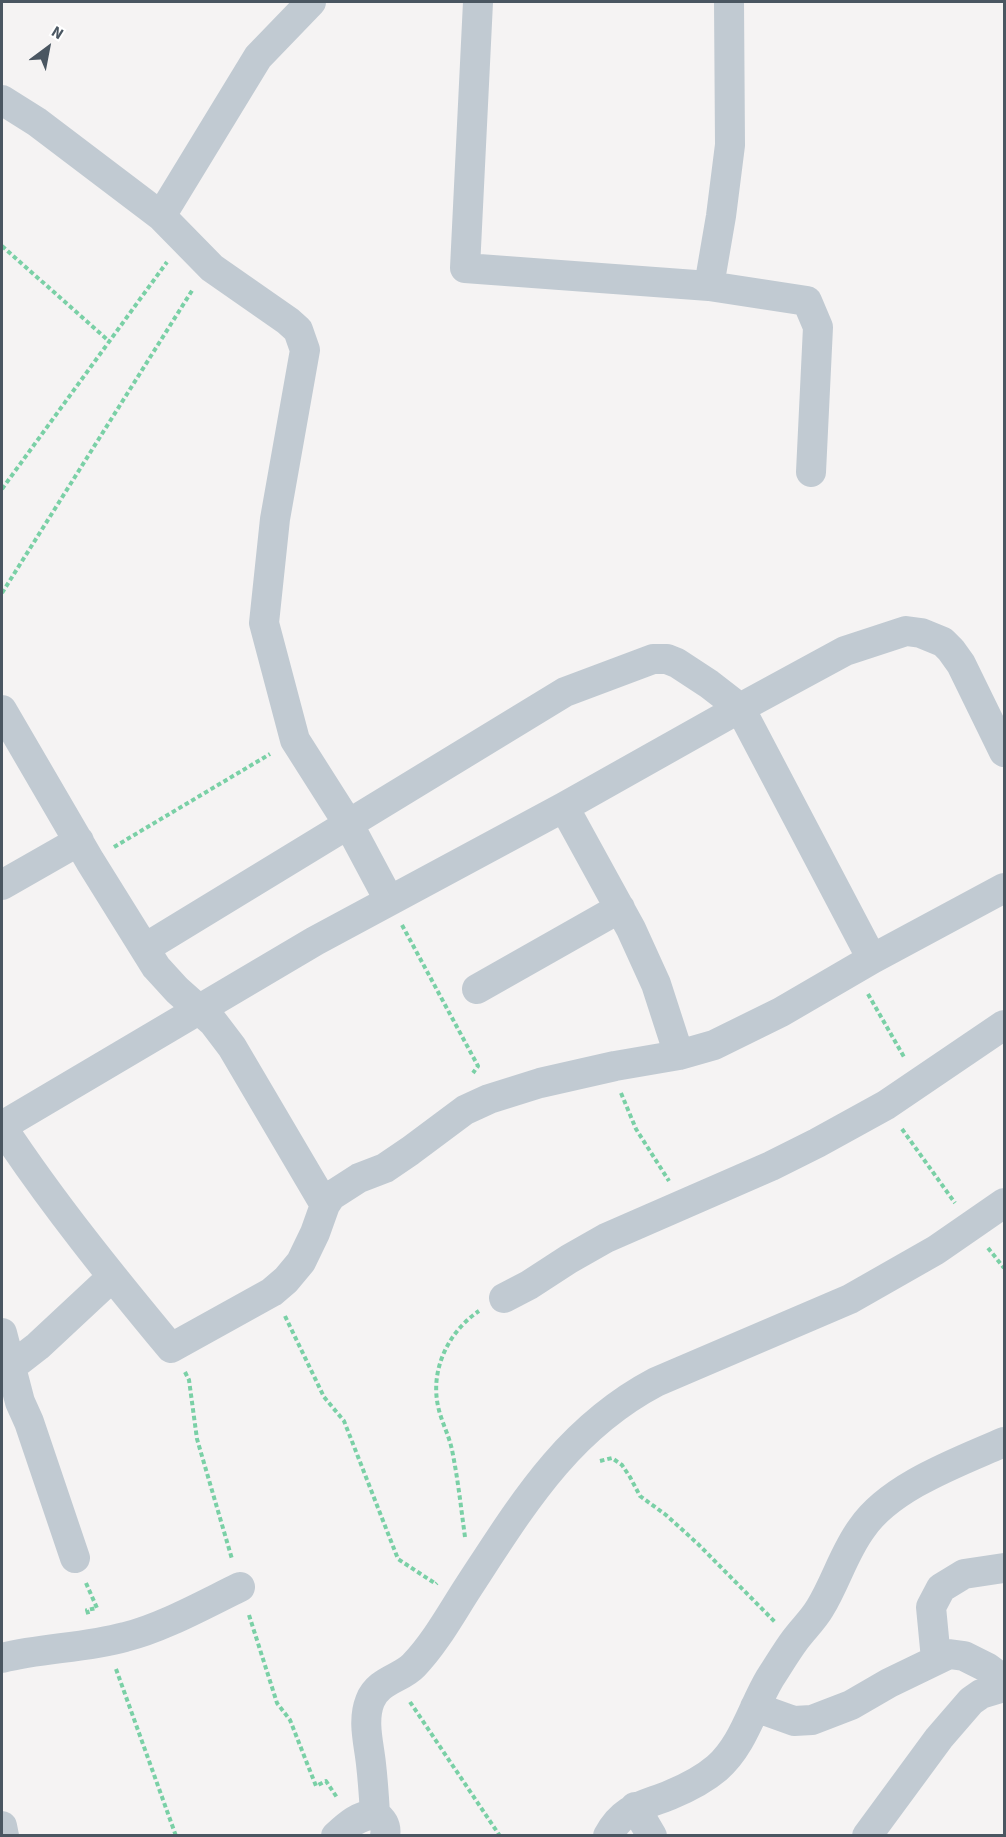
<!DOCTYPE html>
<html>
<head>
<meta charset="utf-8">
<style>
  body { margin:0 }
  #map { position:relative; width:1006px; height:1837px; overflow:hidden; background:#f5f3f3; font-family:"Source Sans 3",sans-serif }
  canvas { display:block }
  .frame { position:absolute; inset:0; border:3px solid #4a5661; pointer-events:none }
  .north { position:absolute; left:18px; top:18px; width:60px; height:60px; -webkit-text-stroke:4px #fff; paint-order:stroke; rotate:32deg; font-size:16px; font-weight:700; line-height:24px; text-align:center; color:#4a5661 }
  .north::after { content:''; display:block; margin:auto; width:21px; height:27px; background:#4a5661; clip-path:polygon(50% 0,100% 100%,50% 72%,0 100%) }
</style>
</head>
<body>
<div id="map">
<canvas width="1006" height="1837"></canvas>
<div class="frame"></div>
<div class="north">N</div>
</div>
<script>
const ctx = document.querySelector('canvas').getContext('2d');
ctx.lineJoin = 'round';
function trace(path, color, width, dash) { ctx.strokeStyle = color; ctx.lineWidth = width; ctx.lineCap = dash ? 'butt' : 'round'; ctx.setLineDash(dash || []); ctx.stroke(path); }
trace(new Path2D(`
  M2 246 110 342
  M2 489 167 262
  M2 593 193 289
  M114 847 270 754
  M402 925 478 1066 473 1073
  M868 994 904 1057
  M621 1093 636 1129 669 1181
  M902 1129 955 1203
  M988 1248 1004 1268
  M285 1316 324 1397 344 1421 398 1559 436 1584 437 1583
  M185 1372 189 1380 197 1439 232 1559
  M600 1461 612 1458 622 1465 630 1477 640 1496 666 1515 698 1544 775 1622
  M465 1537C461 1508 458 1479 452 1450 449 1435 441 1421 438 1406 430 1369 449 1331 479 1311
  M86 1583 97 1608 87 1610 89 1617
  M249 1615 277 1703 290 1720 316 1786 326 1781 338 1799
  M116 1669 176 1836
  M410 1702 500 1836`), '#7ad0a6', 4, [4.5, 3]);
trace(new Path2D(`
  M478 2 465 268 709 286 807 301 818 327 811 472
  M2 100 37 122 161 216 212 268 288 321 298 330 305 350 275 519 264 623 295 740 349 825 389 900
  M161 216 258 57 311 2
  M709 286 721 216 730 145 729 2
  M2 710 90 861 156 967 177 990 213 1022 232 1047 325 1205
  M564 807 631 929 656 984 679 1055
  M2 885 79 841
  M145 948 565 692 653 659H667L677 663 709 684 740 708 872 959
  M477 989 620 908
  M2 1126 315 941 564 807 740 708 845 651 906 631 921 633 943 642 951 650 961 664 1004 752
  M2 1127C53 1204 112 1277 171 1348L272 1292 286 1280 301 1262 315 1233 325 1205 331 1196 359 1178 385 1168 410 1151 465 1110 489 1099 540 1083 615 1066 679 1055 714 1045 781 1012 872 959 1004 888
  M504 1298 529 1285 569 1259 606 1238 771 1166 817 1143 886 1105 1004 1025
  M2 1333 20 1402 29 1422 75 1558
  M2 1374 38 1346 112 1277
  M2 1658C42 1648 85 1648 125 1637 162 1628 205 1604 240 1587
  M936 1659 931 1607 941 1588 964 1574 1004 1568
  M755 1707 794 1721 812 1720 851 1705 889 1683 949 1654 964 1656 988 1668 1004 1680
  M635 1807 652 1836
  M2 1826 4 1836
  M336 1836C349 1824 358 1816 375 1814
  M385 1836C387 1826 383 1820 375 1814 374 1797 373 1781 371 1764 369 1744 362 1721 370 1701 378 1680 401 1679 414 1665 436 1642 452 1612 469 1586 522 1505 567 1429 656 1382L850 1299 936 1250 1004 1203
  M608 1836C623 1807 643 1806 670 1795 687 1788 703 1780 717 1768 744 1744 752 1708 770 1678 778 1666 786 1652 795 1640 803 1629 813 1620 820 1608 836 1582 844 1552 862 1528 891 1486 959 1462 1004 1442
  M867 1836 939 1738 971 1701 981 1694 1004 1687`), '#c1cad2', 30);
</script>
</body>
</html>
